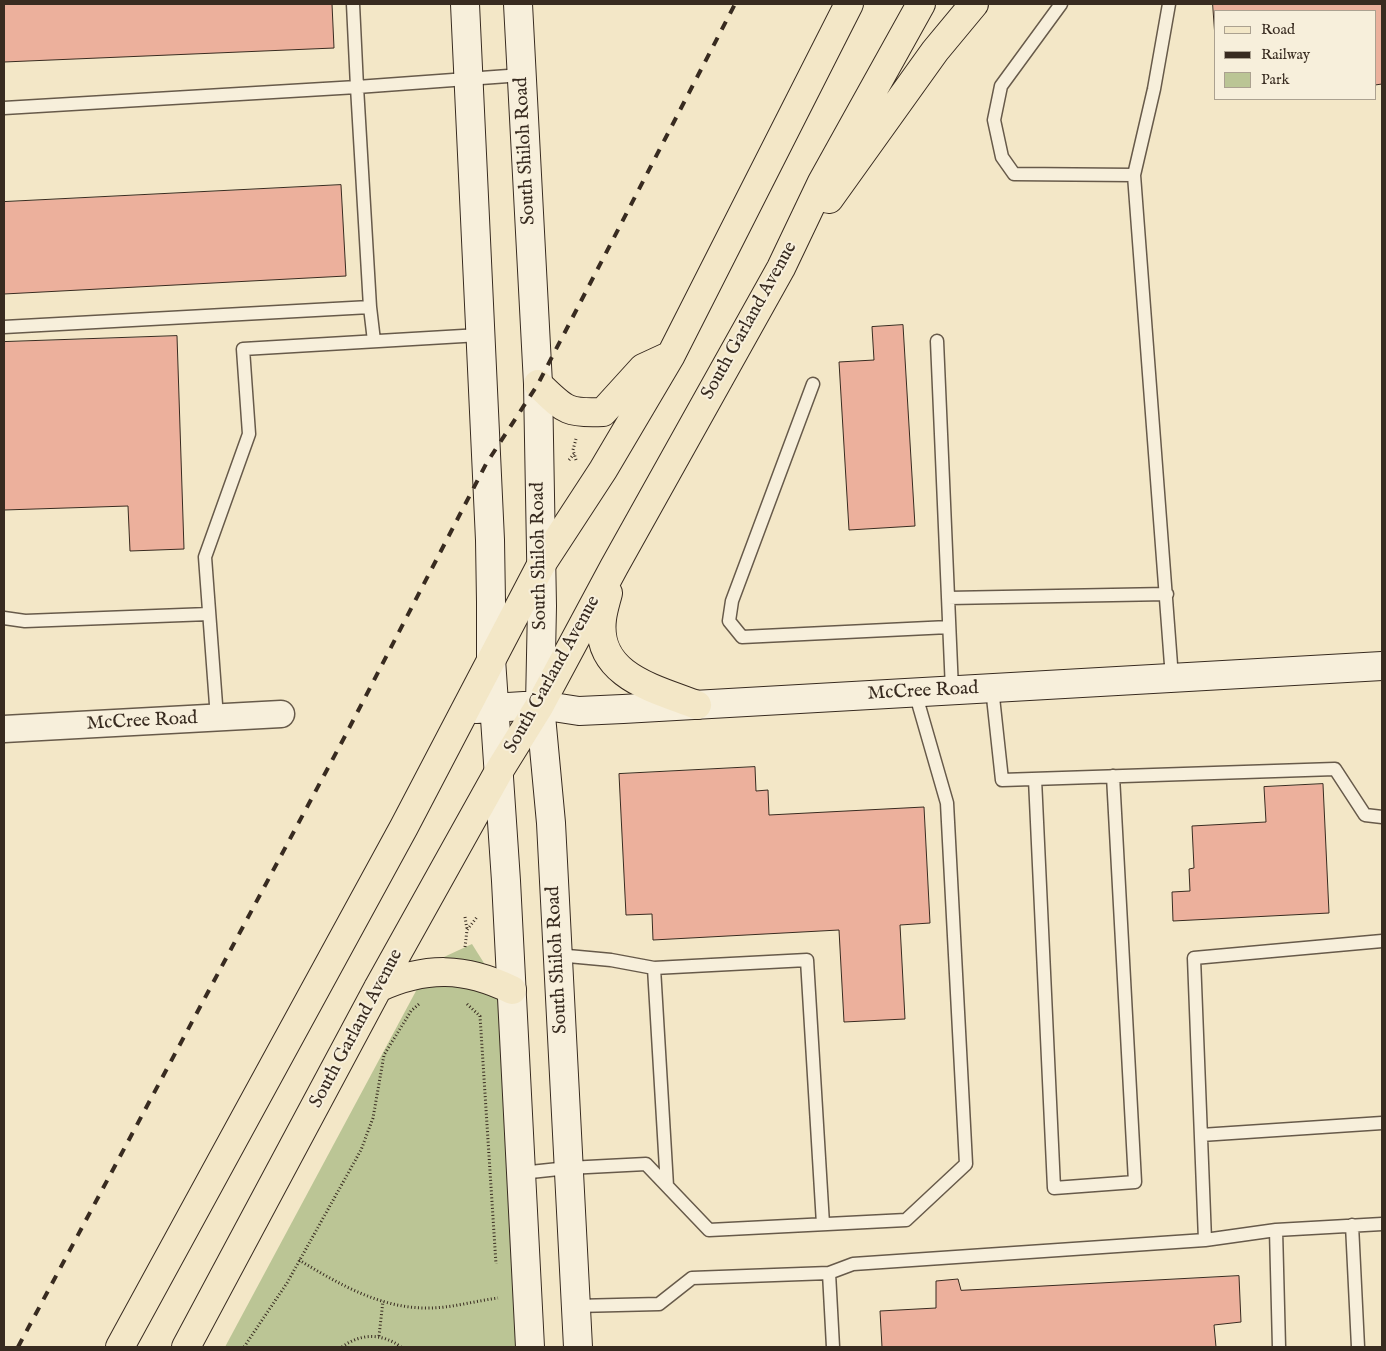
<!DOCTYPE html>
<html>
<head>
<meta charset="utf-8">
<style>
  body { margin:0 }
  #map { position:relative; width:1386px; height:1351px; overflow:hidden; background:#f3e7c7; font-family:"IM FELL English",serif }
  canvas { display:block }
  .frame { position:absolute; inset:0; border:5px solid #382b20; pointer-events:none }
  .legend { position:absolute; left:1214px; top:10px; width:162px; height:90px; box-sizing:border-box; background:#f7efdb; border:1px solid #aba190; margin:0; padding:6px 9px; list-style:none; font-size:15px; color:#382b20 }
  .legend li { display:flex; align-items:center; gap:10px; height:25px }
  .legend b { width:25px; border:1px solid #aba190 }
</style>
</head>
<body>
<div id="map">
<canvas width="1386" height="1351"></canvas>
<div class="frame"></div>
<ul class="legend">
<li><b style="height:6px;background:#f3e7c7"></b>Road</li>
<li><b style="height:6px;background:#382b20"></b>Railway</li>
<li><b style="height:14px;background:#bbc595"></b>Park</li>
</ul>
</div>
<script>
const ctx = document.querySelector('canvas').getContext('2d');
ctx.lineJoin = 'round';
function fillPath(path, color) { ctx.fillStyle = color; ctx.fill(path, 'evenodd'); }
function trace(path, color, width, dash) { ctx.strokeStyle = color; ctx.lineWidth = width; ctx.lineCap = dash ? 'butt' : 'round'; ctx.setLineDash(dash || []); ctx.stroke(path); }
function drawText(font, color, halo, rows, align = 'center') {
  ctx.font = font + ' "IM FELL English",serif'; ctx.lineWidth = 4; ctx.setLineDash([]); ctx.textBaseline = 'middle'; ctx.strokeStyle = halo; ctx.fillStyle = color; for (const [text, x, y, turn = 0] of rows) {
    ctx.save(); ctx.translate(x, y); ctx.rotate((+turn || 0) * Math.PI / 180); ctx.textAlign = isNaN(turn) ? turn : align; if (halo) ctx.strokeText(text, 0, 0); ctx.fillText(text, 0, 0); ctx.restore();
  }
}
fillPath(new Path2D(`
  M472 944 499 987 517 1347H225L431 963Z`), '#bbc595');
const building = new Path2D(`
  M4 4H332L334 48 4 62Z
  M1213 4H1382V84L1375 85V11H1215V37Z
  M341 185 346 276 4 294V202Z
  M903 325 915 526 849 530 839 362 874 360 872 327Z
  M177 336 184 549 130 551 128 506 4 510V342Z
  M755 767 756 791 768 790 769 815 924 807 930 923 900 925 905 1019 844 1022 839 930 653 940 652 914 626 915 619 774Z
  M1323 784 1329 913 1173 921 1172 892 1190 891 1189 869 1194 868 1192 826 1266 822 1264 787Z
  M1239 1276 1241 1322 1214 1325 1216 1347H882L880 1311 936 1308V1281L958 1279 961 1290Z`);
fillPath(building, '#ecb09c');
trace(building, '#382b20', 1);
const lane = new Path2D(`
  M353 4 357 87 522 75
  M1061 4 1001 86 994 120 1002 157 1014 174 1134 175
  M1169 4 1154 89 1134 175 1172 678
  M4 108 357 87 370 307 4 327
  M370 307 374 341
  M937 341 952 690
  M813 384 732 601 729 621 742 637 949 627
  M948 598 1167 594
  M4 618 25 621 209 614
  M992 688 1002 780 1335 769 1365 815 1382 817
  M217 718 205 557 249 434 243 349 480 335
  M1035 779 1054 1188 1135 1182 1113 776
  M557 955 611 960 654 968
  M1201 1135 1382 1123
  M521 1173 568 1168 646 1164 709 1230 906 1220 966 1164 947 803 915 692
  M667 1186 654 968 807 960 823 1224
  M1352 1225 1358 1347
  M1276 1230 1279 1347
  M1205 1240 1194 958 1382 941
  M829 1273 853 1264 1205 1240 1276 1230 1382 1224
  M576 1306 659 1304 692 1278 829 1273 833 1347`);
const street = new Path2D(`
  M4 729 281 714`);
const secondary = new Path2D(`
  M465 4 490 540 491 602V659L506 881 530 1347
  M518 4 538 384 542 606 540 705 551 823 578 1347
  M476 709 540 705 579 711 623 709 1382 666`);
const primary = new Path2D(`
  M829 199 935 51 974 4
  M538 384C564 409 566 414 603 412L643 368 669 356
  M608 593C606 601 603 610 602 619 595 676 656 689 697 705
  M378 988C426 966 465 967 512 990
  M120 1347 404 827 541 565 603 470 671 355 849 4
  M186 1347 378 988 499 771 540 705 614 567 781 268 822 182 921 4`);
trace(lane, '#675a4a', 15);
trace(street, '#675a4a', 29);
trace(secondary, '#382b20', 30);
trace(primary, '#382b20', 30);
trace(new Path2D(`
  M569 460 574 454
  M576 460 573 450 576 439
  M465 917 467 929
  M465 947 467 930 477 917
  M467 1004 480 1016 496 1264
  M299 1260C339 1284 381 1309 429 1308 451 1308 475 1301 498 1298
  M379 1336 383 1301
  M244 1347 287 1283 361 1150 373 1118 384 1055 411 1011 419 1004
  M342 1347C361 1333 382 1333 401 1347`), '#382b20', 3, [1, 2.5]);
trace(lane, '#f7efdb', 12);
trace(street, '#f7efdb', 26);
trace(secondary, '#f7efdb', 28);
trace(primary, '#f3e7c7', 28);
trace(new Path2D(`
  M18 1347 344 738 486 464 538 384 735 4`), '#382b20', 4, [9, 9]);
drawText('19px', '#382b20', '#f7efdb', [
  ["South Shiloh Road",526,151,-93],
  ["South Garland Avenue",750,321,-61],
  ["South Shiloh Road",540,556,-91],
  ["South Garland Avenue",553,675,-61],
  ["McCree Road",923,692,-3],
  ["McCree Road",142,722,-3],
  ["South Shiloh Road",558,960,-93],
  ["South Garland Avenue",357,1029,-62]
]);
</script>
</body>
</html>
